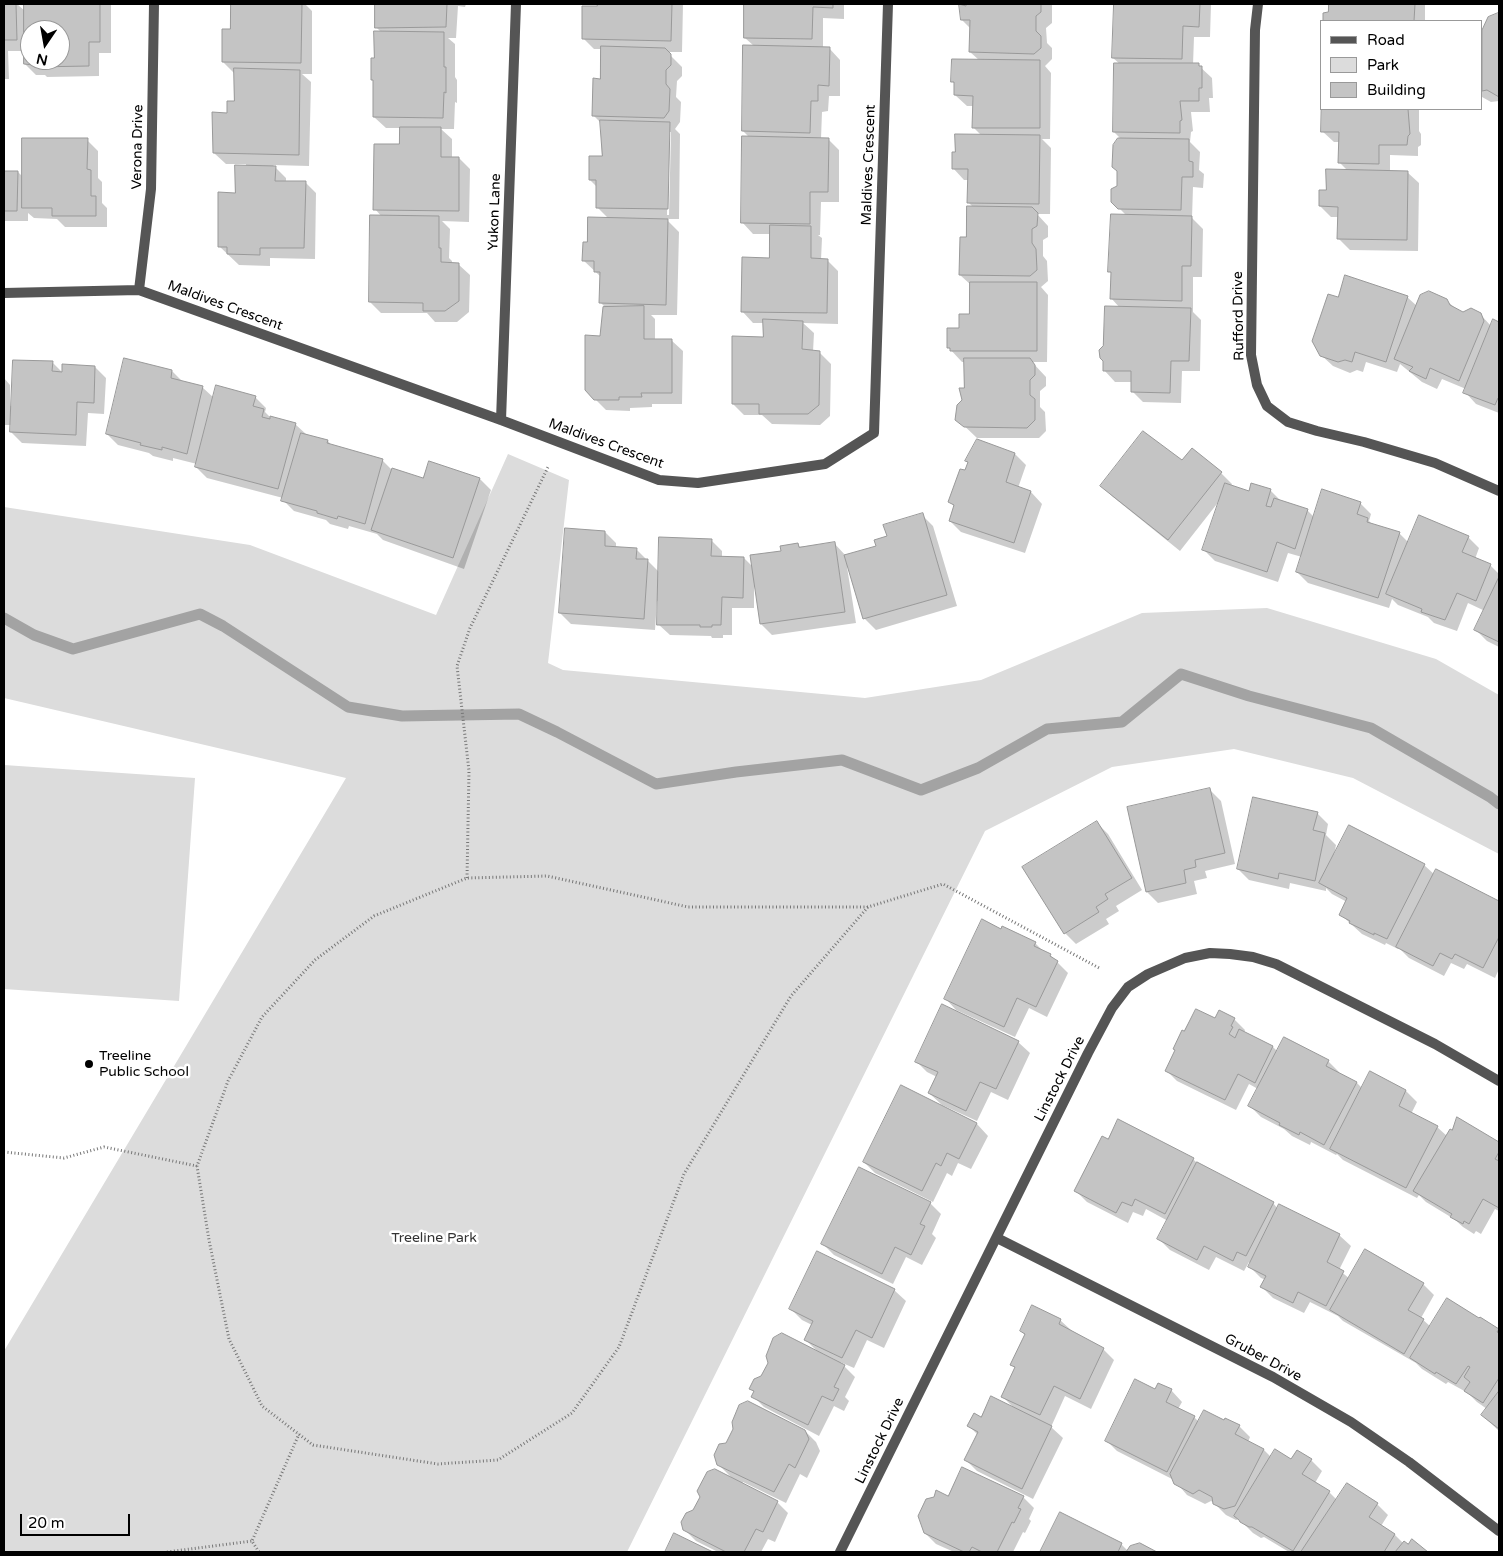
<!DOCTYPE html>
<html>
<head>
<meta charset="utf-8">
<style>
  body { margin:0 }
  #map { position:relative; width:1503px; height:1556px; overflow:hidden; background:#fff; font-family:"Varela Round",sans-serif }
  canvas { display:block }
  .frame { position:absolute; inset:0; border:5px solid #000; pointer-events:none }
  .legend { position:absolute; left:1320px; top:20px; width:162px; height:90px; box-sizing:border-box; background:#fff; border:1px solid #999; margin:0; padding:6px 9px; list-style:none; font-size:15px; color:#000 }
  .legend li { display:flex; align-items:center; gap:10px; height:25px }
  .legend b { width:25px; border:1px solid #999 }
  .north { position:absolute; left:20px; top:20px; width:50px; height:50px; box-sizing:border-box; background:#fff; border:1px solid #999; border-radius:50%; rotate:192deg; font-size:14px; font-weight:700; line-height:20px; text-align:center; color:#000 }
  .north::after { content:''; display:block; margin:auto; width:18px; height:22px; background:#000; clip-path:polygon(50% 0,100% 100%,50% 72%,0 100%) }
  .scale { position:absolute; left:20px; top:1514px; width:110px; height:22px; box-sizing:border-box; border:2px solid #000; border-top:0; padding-left:6px; font-size:15px; line-height:18px; white-space:nowrap; color:#000; -webkit-text-stroke:4px #fff; paint-order:stroke }
</style>
</head>
<body>
<div id="map">
<canvas width="1503" height="1556"></canvas>
<div class="frame"></div>
<ul class="legend">
<li><b style="height:6px;background:#555"></b>Road</li>
<li><b style="height:14px;background:#dcdcdc"></b>Park</li>
<li><b style="height:14px;background:#c4c4c4"></b>Building</li>
</ul>
<div class="north">N</div>
<div class="scale">20 m</div>
</div>
<script>
const ctx = document.querySelector('canvas').getContext('2d');
ctx.lineJoin = 'round';
function fillPath(path, color) { ctx.fillStyle = color; ctx.fill(path, 'evenodd'); }
function trace(path, color, width, dash) { ctx.strokeStyle = color; ctx.lineWidth = width; ctx.lineCap = dash ? 'butt' : 'round'; ctx.setLineDash(dash || []); ctx.stroke(path); }
function drawText(font, color, halo, rows, align = 'center') {
  ctx.font = font + ' "Varela Round",sans-serif'; ctx.lineWidth = 5; ctx.setLineDash([]); ctx.textBaseline = 'middle'; ctx.strokeStyle = halo; ctx.fillStyle = color; for (const [text, x, y, turn = 0] of rows) {
    ctx.save(); ctx.translate(x, y); ctx.rotate((+turn || 0) * Math.PI / 180); ctx.textAlign = isNaN(turn) ? turn : align; if (halo) ctx.strokeText(text, 0, 0); ctx.fillText(text, 0, 0); ctx.restore();
  }
}
fillPath(new Path2D(`
  M508 454 569 480 548 663 563 670 865 698 981 680 1142 613 1267 608 1436 659 1499 695V854L1353 778 1234 749 1112 767 985 831 627 1552H4V1351L346 778 4 698V507L250 545 436 615Z
  M4 765 195 778 179 1001 4 989Z`), '#dcdcdc');
fillPath(new Path2D(`
  M4 4H17L26 12V4H110L111 5V53H99V76L47 77 45 75H36L25 64V51H8L9 79H4ZM30 30H60V60H30Z
  M232 4H305L312 11V74H302L311 82 309 166 273 165 286 178V182H305L316 193 315 259 270 258V266L239 265 219 246 246 167V164H226L214 153 228 114 235 102 234 73 223 62 232 31Z
  M377 4H466L465 7 458 6 456 38H448L455 44V77L457 80V103L455 102 454 129H441L452 139V158H459L470 169 469 222 442 221 450 229 449 258 452 261V264H458L470 275 469 312 457 322H435L427 313H381L370 302 382 217 375 209 401 146V128H386L374 117 375 82 372 80 381 32 376 27Z
  M598 4H683L682 52H667L682 67V76L677 81 676 97 681 102 680 122 675 129 680 134 679 219H666L679 232 677 315H651L655 319V340H671L683 351 682 404H652V407L630 408V411L606 410 586 390 601 338 606 308 600 302 601 277 583 260 588 243 609 219 597 207V187L590 180 604 158 601 123 593 115 601 80 602 49H594L583 38 598 8ZM668 132H671L669 215H667Z
  M745 4H844V19L823 18V48H829L840 60V96H829L828 111 822 112 821 139H828L839 150V202H821L820 235H818L822 238 821 260H827L838 271V324L803 323 814 333 813 352H819L831 364 830 416 820 425 772 424 762 415H744L733 404 764 338V323H753L742 311 771 259V234H753L742 222 750 138 743 131 754 46 745 38Z
  M967 4H1052V23L1046 28 1047 43 1052 48V59L1045 66 1051 73 1050 139H1042L1051 148 1050 214H1037L1048 226V237L1043 240V256L1047 261 1048 281 1041 287 1048 295 1047 362H1032L1046 377V386L1040 391V407L1045 412 1046 431 1039 438H977L957 419 966 390V362H962L948 347 971 315V285L960 275 974 208 968 202 969 180H964L953 168 982 136 973 127 974 106H967L955 95V84L952 81 979 60 970 52 971 29 962 20 968 8Z
  M1115 4H1211L1210 37H1194L1193 65H1198L1212 78 1213 98H1209L1210 112H1191L1193 131 1191 132 1190 142 1200 152 1199 170 1204 174 1203 188 1193 187 1192 218 1203 229 1202 277H1193V312L1201 320 1200 371H1182L1181 403 1143 402 1132 391V382H1115L1104 370V347L1120 308 1111 298 1112 274 1109 271 1127 216 1112 201 1118 187V172L1114 145 1120 138 1114 132 1121 65 1113 58Z
  M1330 4H1425V21H1324V14H1330Z
  M1498 15 1499 101 1491 102 1482 97V32L1489 18Z
  M1323 109H1419V131L1421 134V145L1418 147V156L1390 155V172H1407L1419 183 1418 251 1350 250 1338 238 1339 217H1331L1320 206 1327 191 1348 171 1340 163V142H1334L1322 131Z
  M87 140 98 151V178L102 182V203L107 208V227H65L57 219 34 218 28 213V221H4V172H18L23 177Z
  M1407 297 1417 306 1446 300 1456 309 1463 313 1480 314 1491 326 1493 321 1499 323V413L1476 404 1465 392 1466 389 1442 379 1437 389 1422 382 1400 364 1397 372 1366 362 1363 372 1357 370 1350 373 1333 366 1321 355 1339 299Z
  M52 362 63 373 95 367 106 378 104 414 88 413 86 446 22 443 11 432V425H4V378L10 385V406H12Z
  M172 371 183 382 202 387 214 398 255 397 266 408 265 412 271 418 295 424 307 435 328 441 332 446 383 461 392 470 424 479 430 463 480 479 491 490 464 569 383 540 377 534 349 526 348 529 330 524 326 520 294 511 283 500V498L207 478 196 467 197 464 173 458V461L153 456 149 453 118 445 107 434Z
  M1192 450 1221 473 1232 484 1231 486 1250 493 1252 484 1271 491 1282 502 1307 510 1314 517 1360 503 1371 514 1369 521 1373 525 1399 533 1409 543 1468 537 1479 548 1475 559 1490 565 1499 574V647L1487 641 1476 630 1485 611 1468 603 1457 631 1434 623 1428 617 1398 605 1392 599 1389 608 1308 583 1297 572 1302 557 1288 553 1278 582 1215 561 1204 550 1220 500 1180 551 1113 497 1102 486 1183 462Z
  M1015 454 1026 465 1018 488 1031 492 1042 504 1025 553 961 532 950 521 955 507 950 502 969 463 966 461Z
  M922 515 933 526 957 606 876 630 865 619 849 567H847L856 623 772 635 761 624 756 587H754V608H732V635H723V638H712L711 636 670 635 658 624 659 601H657L655 630 571 624 560 613 605 532 616 543V548L637 550 659 572 711 540 722 551V557L744 558 753 567 798 545 801 548 834 543 846 556 878 546 888 537Z
  M1210 790 1221 801 1235 864 1205 871 1207 878 1194 881 1197 894 1158 903 1147 892Z
  M1317 813 1328 824 1326 835 1336 845 1334 855 1424 865 1435 875 1437 870 1499 902V969L1495 978 1467 964 1464 969 1451 963 1444 976 1409 958 1399 948 1398 949 1386 943 1385 945 1362 934 1340 914 1347 902 1332 894 1326 888V891L1290 883 1289 889 1249 880 1238 869Z
  M1097 823 1108 834 1142 890 1116 906 1119 911 1106 919 1109 924 1076 944 1065 933Z
  M1035 943 1043 951 1050 955 1068 973 1047 1017 1029 1008 1015 1037 956 1010 945 998Z
  M1215 1019H1234L1245 1030 1244 1033 1273 1047 1278 1052 1328 1061 1339 1072 1338 1073 1357 1083 1363 1089 1371 1073 1406 1091 1417 1102 1411 1114 1437 1127 1447 1136 1452 1131 1458 1119 1499 1143V1211L1495 1209 1481 1234 1476 1231 1474 1234 1463 1227 1454 1219 1426 1202 1419 1195 1417 1198 1343 1160 1337 1154 1336 1155 1311 1142 1310 1145 1292 1136 1284 1129 1261 1117 1250 1106 1258 1089 1249 1084 1236 1110 1177 1081 1166 1070Z
  M1018 1042 1030 1053 1008 1100 991 1092 977 1121 942 1105 929 1093 937 1077 927 1072 916 1061Z
  M902 1087 977 1124 988 1136 971 1169 958 1163 952 1176 947 1173 933 1202 875 1173 864 1162Z
  M1193 1159 1198 1164 1273 1203 1278 1209 1280 1206 1339 1235 1351 1246 1339 1270 1350 1279 1423 1284 1434 1295 1421 1318 1431 1327 1498 1330 1499 1331V1431L1482 1415 1487 1409 1477 1402 1468 1393 1448 1382 1446 1384 1422 1369 1416 1363 1343 1321 1338 1316 1310 1302 1304 1313 1273 1298 1262 1287 1266 1280 1261 1278 1250 1267 1251 1264 1249 1262 1244 1271 1216 1257 1209 1270 1170 1250 1159 1239 1168 1221 1146 1209 1143 1216 1133 1212 1128 1223 1087 1202 1075 1190Z
  M930 1203 941 1214 932 1234 936 1238 922 1265 906 1257 893 1284 834 1255 823 1244Z
  M894 1290 906 1301 884 1348 867 1340 854 1368 840 1362 855 1377 845 1397 849 1401 844 1411 834 1406 819 1436 764 1407 753 1396 755 1393 751 1389 819 1353 806 1340 812 1325 802 1320 791 1309Z
  M1060 1320 1072 1331 1103 1349 1114 1360 1091 1409 1065 1396 1051 1427 1063 1438 1033 1499 977 1471 966 1460 978 1435 969 1426 981 1418 1015 1409 1002 1396 1016 1369 1012 1365 1026 1336 1021 1331Z
  M1171 1390 1182 1402 1178 1409 1194 1417 1199 1422H1224L1239 1426 1250 1437 1248 1442 1264 1450 1271 1457 1291 1461 1311 1460 1322 1471 1315 1483 1329 1492 1337 1500 1347 1484 1377 1504 1388 1515 1381 1526 1395 1535 1403 1543 1409 1546 1412 1541 1426 1552H1289L1264 1537 1261 1538 1253 1533 1239 1519 1236 1520 1226 1515 1214 1503 1211 1501 1205 1504 1187 1495 1174 1480 1117 1451 1106 1440 1155 1391Z
  M805 1431 816 1442 820 1451 807 1478 800 1474 786 1503 743 1482 742 1484 777 1502 788 1513 775 1542 768 1539 761 1552H718L696 1541 685 1530 693 1511 733 1479 719 1465Z
  M948 1497H1023L1034 1508 1029 1519 1031 1521 1025 1533 1023 1532 1013 1552H954L936 1544 925 1533Z
  M1060 1514 1121 1544 1128 1551 1140 1545 1154 1552H1041Z`), '#0003');
trace(new Path2D(`
  M4 618 34 635 73 649 200 614 223 626 348 707 402 716 519 714 557 732 656 784 736 772 842 760 921 790 978 768 1047 729 1122 722 1181 674 1249 696 1371 728 1490 797 1499 804`), '#a3a3a3', 11);
const building = new Path2D(`
  M4 4H16L17 40H4Z
  M24 4H100V42H89V66L34 67V65L24 64ZM30 30H60V60H30Z
  M231 4H302L301 63 222 62V29H230Z
  M375 4H447L446 27 375 28Z
  M597 4H672L671 41 582 39V6H597Z
  M744 4H833V8L813 7 812 39 744 38Z
  M959 4 966 6V4H1041V12L1036 16V31L1041 36V48L1034 54 969 52 970 20H961Z
  M1114 4H1200L1199 27 1183 26 1182 59 1112 58Z
  M1329 4H1415L1414 21H1323V13L1328 12Z
  M1498 13 1499 14V99V97L1487 90 1482 91V30L1488 17Z
  M374 31 444 32V67H446V93L444 92 443 118 373 117V80H371V58H374Z
  M743 45 830 47 829 86 818 85V101H811L810 133 742 131Z
  M601 46 665 48 671 54V65L666 70V84L670 89 669 111 664 118 592 116 593 78 600 79Z
  M952 59 1040 60V128H972L973 96 954 95V82H951Z
  M1114 63H1199V66H1202V88H1199V101H1180L1182 120 1180 121V133L1113 132Z
  M234 68 300 70 299 155 213 153 212 112 227 113V101H234Z
  M1322 78V109H1408L1410 134 1408 136 1407 145H1379V164L1338 163 1339 132H1321Z
  M600 120 670 122 668 209 596 208V180H589V156H602Z
  M400 127H441V157H459V211L373 210 374 144H399Z
  M955 134 1040 135 1039 204 967 203 968 169H952V152H955Z
  M742 136 829 138 828 192H810V224L741 223Z
  M22 138H88L87 169 91 170V196H96V216H52V208H22Z
  M1118 138 1189 139V161L1193 162V177H1182L1181 210 1118 209 1111 202V189L1117 186V171L1112 167 1113 145Z
  M235 165 276 166 275 181H306L304 248H260V255L227 254V247H218V192L235 193Z
  M1326 169 1408 171 1407 240 1337 239 1338 207 1319 206V190H1326Z
  M4 171H18L17 211H4Z
  M967 206 1032 207 1038 213 1037 226 1032 229V243L1036 249 1037 270 1030 276 959 275 960 237H966Z
  M1111 214 1192 216 1191 266H1182V301L1110 299 1111 272H1108Z
  M370 215 439 216V248H441V262L459 263V301L445 311H423V303L369 302Z
  M588 217 668 219 666 305 599 303 600 272H594V261H582L583 242H587Z
  M770 225 811 226V258L828 259 827 313 741 312 742 257 769 258Z
  M1345 275 1408 296 1386 362 1355 352 1352 362 1345 360 1338 362 1320 356 1312 341 1328 294 1338 297Z
  M970 282H1037V351H950V348H947V328H959V314H969Z
  M1429 291 1447 299 1450 305 1463 312 1471 308 1481 313 1484 321 1459 381 1430 368 1426 379 1409 371 1413 367 1394 359 1420 295Z
  M644 306V339H672V393H641L642 397H619V400H594L585 390V335L600 336 603 307Z
  M1105 306 1191 308 1189 361H1171L1170 393 1131 392V371H1103V361L1100 358 1099 350 1103 346Z
  M763 319 803 321 802 349 820 351 819 405 808 414H759V404H732V336L763 337Z
  M1493 319 1499 322V399L1498 398 1495 405 1463 393Z
  M124 358 172 370 171 378 203 386 187 454 162 447V450L140 445 141 443 106 434Z
  M964 358H1030L1035 365V375L1030 380V395L1035 399V420L1027 428 964 427 955 420 957 405 962 400 959 388H964Z
  M13 360 53 361 52 371 62 372V364L95 366 94 403 77 402 76 435 10 432Z
  M216 385 256 396 253 406 264 409 262 417 270 419V416L296 423 278 489 195 467Z
  M1143 431 1182 460 1192 448 1222 472 1168 540 1100 486Z
  M301 433 328 440 327 443 383 459 365 524 338 516 337 519 317 513V511L281 501Z
  M977 439 1015 453 1006 482 1031 491 1014 543 949 521 954 505 948 502 960 469 965 470 968 462 965 461Z
  M429 461 480 478 453 558 371 530 392 468 423 478Z
  M1225 483 1249 491 1251 483 1271 489 1266 506 1271 507 1274 498 1308 509 1295 549 1277 542 1267 572 1202 550Z
  M1322 489 1361 502 1357 514 1368 518 1367 522 1400 532 1378 598 1296 572Z
  M923 513 947 595 863 619 844 555 876 546 874 540 887 536 883 525Z
  M1419 515 1469 536 1462 552 1491 564 1476 601 1457 593 1445 620 1421 612 1422 609 1386 594Z
  M565 528 605 531V546L637 548 636 559H648L644 619 559 613Z
  M659 537 712 539 711 556 744 557 743 598 722 597 721 625H712V627H700V625H657Z
  M835 542 845 612 760 624 750 555 781 551 780 546 798 543 799 547Z
  M1499 577V642L1474 630Z
  M1210 788 1225 853 1195 860 1196 867 1184 870 1186 883 1146 892 1127 807Z
  M1253 797 1318 812 1313 830 1325 833 1315 881 1279 873 1278 879 1237 869Z
  M1097 821 1132 878 1105 894 1108 899 1096 907 1099 912 1064 934 1022 867Z
  M1349 825 1425 864 1387 939 1374 933V935L1349 923 1350 921 1339 915 1347 898 1319 883Z
  M1436 869 1499 901V937L1483 968 1455 954 1452 959 1440 953 1433 966 1396 947Z
  M982 919 1001 929 1002 926 1036 942 1034 946 1051 954 1050 956 1058 961 1036 1007 1017 998 1004 1027 944 999Z
  M942 1004 1019 1041 996 1089 980 1082 966 1111 928 1093 938 1072 915 1062Z
  M1196 1009 1215 1018 1219 1010 1235 1018 1231 1026 1233 1027 1229 1034 1235 1038 1239 1029 1273 1046 1255 1083 1238 1074 1225 1100 1165 1071 1175 1050 1173 1049 1182 1030 1184 1031Z
  M1284 1037 1329 1060 1326 1066 1357 1082 1324 1145 1300 1132 1299 1135 1279 1125 1280 1123 1248 1106Z
  M1370 1071 1406 1090 1399 1106 1438 1126 1406 1188 1330 1149Z
  M901 1085 977 1123 959 1159 947 1153 941 1166 936 1163 922 1191 863 1162Z
  M1457 1117 1499 1142V1152L1495 1159 1499 1161V1208L1483 1199 1469 1224 1464 1221 1463 1224 1450 1217 1452 1214 1413 1191 1450 1129 1452 1130Z
  M1118 1119 1194 1158 1165 1214 1135 1199 1132 1206 1122 1202 1116 1213 1074 1191 1102 1136 1108 1139Z
  M1197 1162 1274 1202 1246 1256 1237 1252 1233 1261 1204 1246 1197 1260 1157 1239Z
  M859 1167 931 1202 920 1224 925 1226 911 1255 895 1247 882 1274 821 1244Z
  M1279 1204 1340 1234 1327 1262 1344 1271 1326 1306 1298 1292 1293 1303 1260 1287 1266 1276 1248 1267Z
  M1365 1249 1424 1283 1408 1310 1424 1319 1404 1354 1330 1310Z
  M817 1251 895 1289 872 1338 856 1330 842 1358 804 1340 813 1321 789 1309Z
  M1447 1298 1479 1318 1480 1317 1499 1329 1497 1332 1499 1333V1378L1483 1403 1464 1391 1470 1382 1464 1377 1470 1367 1468 1366 1456 1384 1436 1372 1435 1374 1410 1358Z
  M1032 1305 1061 1319 1059 1324 1104 1348 1080 1399 1054 1386 1040 1415 1001 1397 1015 1367 1010 1365 1025 1334 1020 1331Z
  M782 1333 845 1365 834 1387 839 1389 833 1401 822 1396 808 1425 751 1397 754 1391 749 1389 754 1379 761 1376 768 1363 766 1356 773 1338Z
  M1135 1379 1155 1389 1158 1383 1172 1389 1166 1402 1195 1416 1167 1472 1105 1441Z
  M1499 1391V1429L1481 1415Z
  M991 1396 1052 1426 1022 1489 964 1460 978 1432 967 1426 974 1413 981 1417Z
  M748 1401 805 1430 809 1439 795 1468 789 1464 774 1492 717 1465 714 1455 719 1444 726 1443 733 1429 732 1422 739 1405Z
  M1204 1410 1224 1420 1225 1418 1240 1425 1235 1434 1264 1449 1235 1506 1224 1509 1213 1504 1212 1497 1199 1490 1193 1494 1174 1484 1170 1474Z
  M1275 1449 1291 1459 1297 1450 1312 1459 1302 1474 1330 1491 1293 1551 1252 1527H1249L1240 1522 1239 1520 1234 1516Z
  M962 1467 1024 1496 1018 1508 1021 1509 1014 1523 1012 1522 997 1552H982L972 1547 969 1552H964L924 1533 918 1516 926 1499 934 1497 936 1490 948 1496Z
  M715 1469 778 1501 763 1532 756 1529 744 1552H726L683 1530 681 1522 686 1513 693 1510 700 1497 697 1491 707 1472Z
  M1347 1483 1378 1503 1369 1517 1395 1534 1384 1552H1301Z
  M1060 1512 1122 1543 1118 1552H1040Z
  M674 1533 713 1552H665Z
  M1412 1539 1428 1552H1395L1404 1541 1408 1544Z
  M1140 1543 1157 1552H1126L1130 1546Z`);
fillPath(building, '#c4c4c4');
trace(building, '#999', 1);
trace(new Path2D(`
  M467 878 469 771 457 666 470 628 549 465
  M868 907 791 996 684 1174 619 1347 572 1413 498 1460 438 1464 313 1445 262 1406 229 1339 209 1240 197 1166 228 1081 262 1017 315 960 374 916 467 878 547 876 688 907H868L943 884 1101 969
  M4 1152 64 1158 104 1147 197 1166
  M167 1552 252 1541
  M259 1552 252 1541 299 1434`), '#777', 3, [1, 2.5]);
trace(new Path2D(`
  M1258 4 1255 30 1251 355 1257 385 1267 406 1288 422 1317 431 1364 442 1435 463 1499 491
  M139 290 151 189 154 4
  M4 293 139 290 501 420 659 480 698 483 825 464 874 433 888 4
  M501 420 516 4
  M997 1238 1273 1377 1351 1422 1409 1462 1499 1531
  M840 1552 1088 1053 1112 1008 1128 987 1148 974 1185 958 1210 953 1230 954 1253 957 1276 964 1435 1044 1499 1081`), '#555', 10);
for (const [x, y, r, color] of [
  [89,1064,5,"#000"]
]) { const dot = new Path2D(); dot.arc(x, y, r, 0, 2 * Math.PI); ctx.fillStyle = color; ctx.fill(dot); trace(dot, '#fff', 2); }
drawText('14px', '#000', '#fff', [
  ["Verona Drive",138,147,-89],
  ["Maldives Crescent",869,165,-88],
  ["Yukon Lane",495,212,-88],
  ["Maldives Crescent",225,306,20],
  ["Rufford Drive",1239,316,-91],
  ["Maldives Crescent",606,444,20],
  ["Linstock Drive",1060,1079,-63],
  ["Gruber Drive",1263,1358,28],
  ["Linstock Drive",880,1441,-64]
]);
drawText('14px', '#000', '#fff', [
  ["Treeline",99,1056],
  ["Public School",99,1072]
], 'left');
drawText('14px', '#333', '#fff', [
  ["Treeline Park",434,1238]
]);
</script>
</body>
</html>
